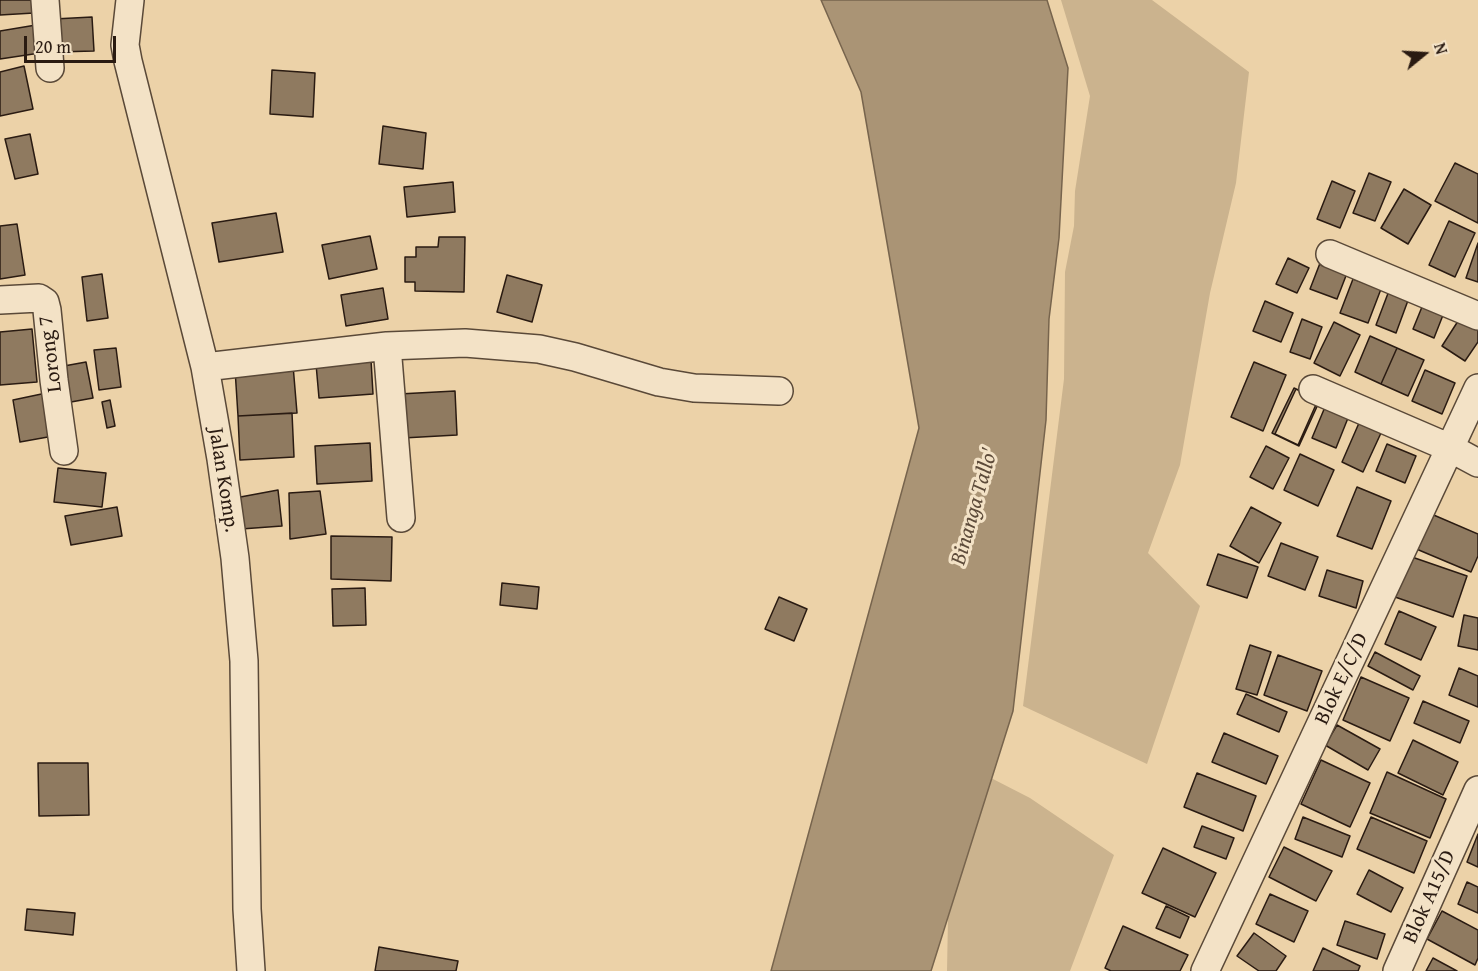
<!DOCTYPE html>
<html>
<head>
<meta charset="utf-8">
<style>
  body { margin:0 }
  #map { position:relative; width:1478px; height:971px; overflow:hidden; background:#ecd2a8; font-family:"Gentium Book Plus",serif }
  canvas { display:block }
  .north { position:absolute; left:1394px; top:24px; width:60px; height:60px; -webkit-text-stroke:4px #f3e2c6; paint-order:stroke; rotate:72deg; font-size:16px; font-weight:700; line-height:24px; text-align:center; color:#2a1b12 }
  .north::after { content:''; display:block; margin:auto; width:21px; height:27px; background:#2a1b12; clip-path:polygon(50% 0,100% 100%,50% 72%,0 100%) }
  .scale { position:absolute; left:24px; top:36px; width:92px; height:27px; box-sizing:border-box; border:3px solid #2a1b12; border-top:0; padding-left:8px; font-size:18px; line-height:21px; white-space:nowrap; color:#2a1b12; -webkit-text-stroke:4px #f3e2c6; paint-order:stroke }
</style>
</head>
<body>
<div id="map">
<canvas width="1478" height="971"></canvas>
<div class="north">N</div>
<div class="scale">20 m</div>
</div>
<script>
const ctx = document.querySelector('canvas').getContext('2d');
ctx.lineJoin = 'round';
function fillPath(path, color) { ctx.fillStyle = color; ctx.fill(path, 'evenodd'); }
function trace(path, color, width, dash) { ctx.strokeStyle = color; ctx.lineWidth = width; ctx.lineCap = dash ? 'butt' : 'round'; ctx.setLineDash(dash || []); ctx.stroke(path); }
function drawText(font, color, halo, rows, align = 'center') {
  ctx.font = font + ' "Gentium Book Plus",serif'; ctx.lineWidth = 6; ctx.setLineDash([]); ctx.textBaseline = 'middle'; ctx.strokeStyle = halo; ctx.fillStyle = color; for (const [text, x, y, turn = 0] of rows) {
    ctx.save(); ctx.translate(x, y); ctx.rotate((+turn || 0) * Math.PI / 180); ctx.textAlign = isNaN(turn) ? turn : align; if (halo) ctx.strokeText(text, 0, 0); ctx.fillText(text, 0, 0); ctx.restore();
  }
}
fillPath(new Path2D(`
  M1061 0H1152L1249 72 1236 183 1210 293 1180 465 1148 553 1200 606 1147 764 1023 706 1064 379 1065 272 1074 226 1075 191 1090 96Z
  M991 778 1030 798 1114 855 1070 971H947L948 918Z`), '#cbb38e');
const water = new Path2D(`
  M821 0H1047L1068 68 1059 238 1049 319 1046 420 1013 711 931 971H771L919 428 861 92Z`);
fillPath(water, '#aa9475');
trace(water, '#77644d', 1.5);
const building = new Path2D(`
  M0 0H33L34 13 0 15Z
  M92 17 94 51 56 52 54 19Z
  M36 25 40 53 0 59V31Z
  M24 66 33 109 0 116V72Z
  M272 70 315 73 313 117 270 114Z
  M383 126 426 133 423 169 379 164Z
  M30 134 38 174 15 179 5 139Z
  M1455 163 1478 174V223L1435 201Z
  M1369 173 1391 182 1375 221 1353 213Z
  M1332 181 1355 191 1340 228 1317 219Z
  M453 182 455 212 407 217 404 187Z
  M1404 189 1431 205 1408 244 1381 228Z
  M276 213 283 252 219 262 212 223Z
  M1449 221 1475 233 1455 277 1429 265Z
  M17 224 25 275 0 279V226Z
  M370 236 377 269 329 279 322 245Z
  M439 237H465L464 292 415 291V282H405V257H416V247H438Z
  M1478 243V282L1466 278Z
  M1288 258 1309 268 1297 293 1276 284Z
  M1322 258 1349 268 1337 299 1310 289Z
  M102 274 108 318 87 321 82 277Z
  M507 275 542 285 532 322 497 312Z
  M1353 279 1381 289 1368 323 1340 313Z
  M383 288 388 319 346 326 341 295Z
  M1390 288 1410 295 1396 333 1376 325Z
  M1265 301 1293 313 1281 342 1253 331Z
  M1424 302 1445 310 1434 338 1413 329Z
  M1460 318 1478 329V342L1465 361 1442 346Z
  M1302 319 1322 327 1310 359 1290 352Z
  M1334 322 1360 335 1340 376 1314 363Z
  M32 329 37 382 0 385V332Z
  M1370 336 1397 348 1381 384 1355 372Z
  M116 348 121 387 99 390 94 350Z
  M1397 348 1424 360 1408 396 1381 384Z
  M371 360 373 394 319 398 316 364Z
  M86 362 93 398 71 402 64 366Z
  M1254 362 1286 375 1263 431 1231 417Z
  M293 365 297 413 238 416 235 369Z
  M1425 370 1455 383 1442 414 1412 401Z
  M1294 388 1320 400 1299 446 1272 433Z
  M1296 389 1318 400 1298 445 1275 434Z
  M455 391 457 435 403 438 399 394Z
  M51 392 59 435 20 442 13 400Z
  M110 400 115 426 107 428 102 402Z
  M1325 407 1348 418 1336 448 1312 438Z
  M292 413 294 457 240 460 238 416Z
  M1359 423 1381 433 1363 472 1342 462Z
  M370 443 372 481 317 484 315 446Z
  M1387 444 1416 456 1405 483 1376 471Z
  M1266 446 1289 458 1273 489 1250 477Z
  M1300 454 1334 470 1318 506 1284 490Z
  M58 468 106 473 102 507 54 502Z
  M1357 487 1391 501 1372 549 1337 536Z
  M278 490 282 526 241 529 235 498Z
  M320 491 326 534 290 539 289 493Z
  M117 507 122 536 71 545 65 516Z
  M1251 507 1281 523 1259 563 1230 546Z
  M1429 513 1478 534V556L1471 572 1414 548Z
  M331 536 392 537 391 581 331 579Z
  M1281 543 1318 557 1305 590 1268 576Z
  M1218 554 1258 567 1247 598 1207 585Z
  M1409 556 1467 576 1453 617 1395 597Z
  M1327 570 1363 581 1356 608 1319 596Z
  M502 583 539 587 537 609 500 605Z
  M365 588 366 625 333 626 332 589Z
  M779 597 807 609 794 641 765 629Z
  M1399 611 1436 627 1421 660 1385 644Z
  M1464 615 1478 618V650L1458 646Z
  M1250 645 1271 652 1257 695 1236 689Z
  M1375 652 1420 676 1413 690 1368 666Z
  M1278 655 1322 671 1307 711 1264 695Z
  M1459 668 1478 676V707L1449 695Z
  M1361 677 1409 698 1390 741 1343 720Z
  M1246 694 1287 712 1279 732 1237 714Z
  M1423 701 1469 721 1460 743 1414 723Z
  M1337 725 1380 749 1368 770 1325 745Z
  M1224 733 1278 756 1266 784 1212 762Z
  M1413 740 1458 762 1443 795 1398 773Z
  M1321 760 1370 783 1350 827 1301 804Z
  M38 763H88L89 815 39 816Z
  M1387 772 1446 799 1430 838 1370 813Z
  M1197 773 1256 796 1243 831 1184 807Z
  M1303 817 1350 836 1342 857 1295 839Z
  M1371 817 1427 841 1414 873 1357 849Z
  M1202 826 1234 838 1226 859 1194 847Z
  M1478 834V867L1467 862Z
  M1284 847 1332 871 1316 901 1269 877Z
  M1163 848 1216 873 1195 917 1142 893Z
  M1369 870 1403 888 1391 912 1357 894Z
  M1467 882 1478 887V913L1458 904Z
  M1270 894 1308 911 1294 942 1256 924Z
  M1166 906 1189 917 1180 938 1156 928Z
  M27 909 75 913 73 935 25 930Z
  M1442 911 1478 930V958L1475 965 1427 939Z
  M1345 921 1385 934 1377 959 1337 945Z
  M1123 926 1188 955 1180 971H1111L1105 968Z
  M1254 933 1286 956 1276 971H1259L1237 956Z
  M379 947 458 961 456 971H375Z
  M1323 948 1360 966 1358 971H1313Z
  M1433 958 1457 971H1426Z`);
fillPath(building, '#8f7a60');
trace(building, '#2a1b12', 1.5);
const minor = new Path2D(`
  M45 0 50 68
  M130 0 125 45 128 61 205 367 221 459 235 558 244 661 247 909 251 971
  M1330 254 1478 316
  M0 300 39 298 45 302 47 310 54 380 64 451
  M387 346 401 518
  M205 367 387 346 465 343 539 349 575 357 659 382 694 388 779 391
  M1313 389 1450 448 1478 463
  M1205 971 1478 388
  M1397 971 1478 790`);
trace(minor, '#5a4938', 30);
trace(minor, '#f3e2c6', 27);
drawText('21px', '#2a1b12', '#f3e2c6', [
  ["Lorong 7",51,354,-97],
  ["Jalan Komp.",223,480,81],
  ["Blok E/C/D",1342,679,-65],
  ["Blok A15/D",1430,897,-66]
]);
drawText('italic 22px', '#5d4b3a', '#f3e2c6', [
  ["Binanga Tallo'",975,507,-74]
]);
</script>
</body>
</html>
